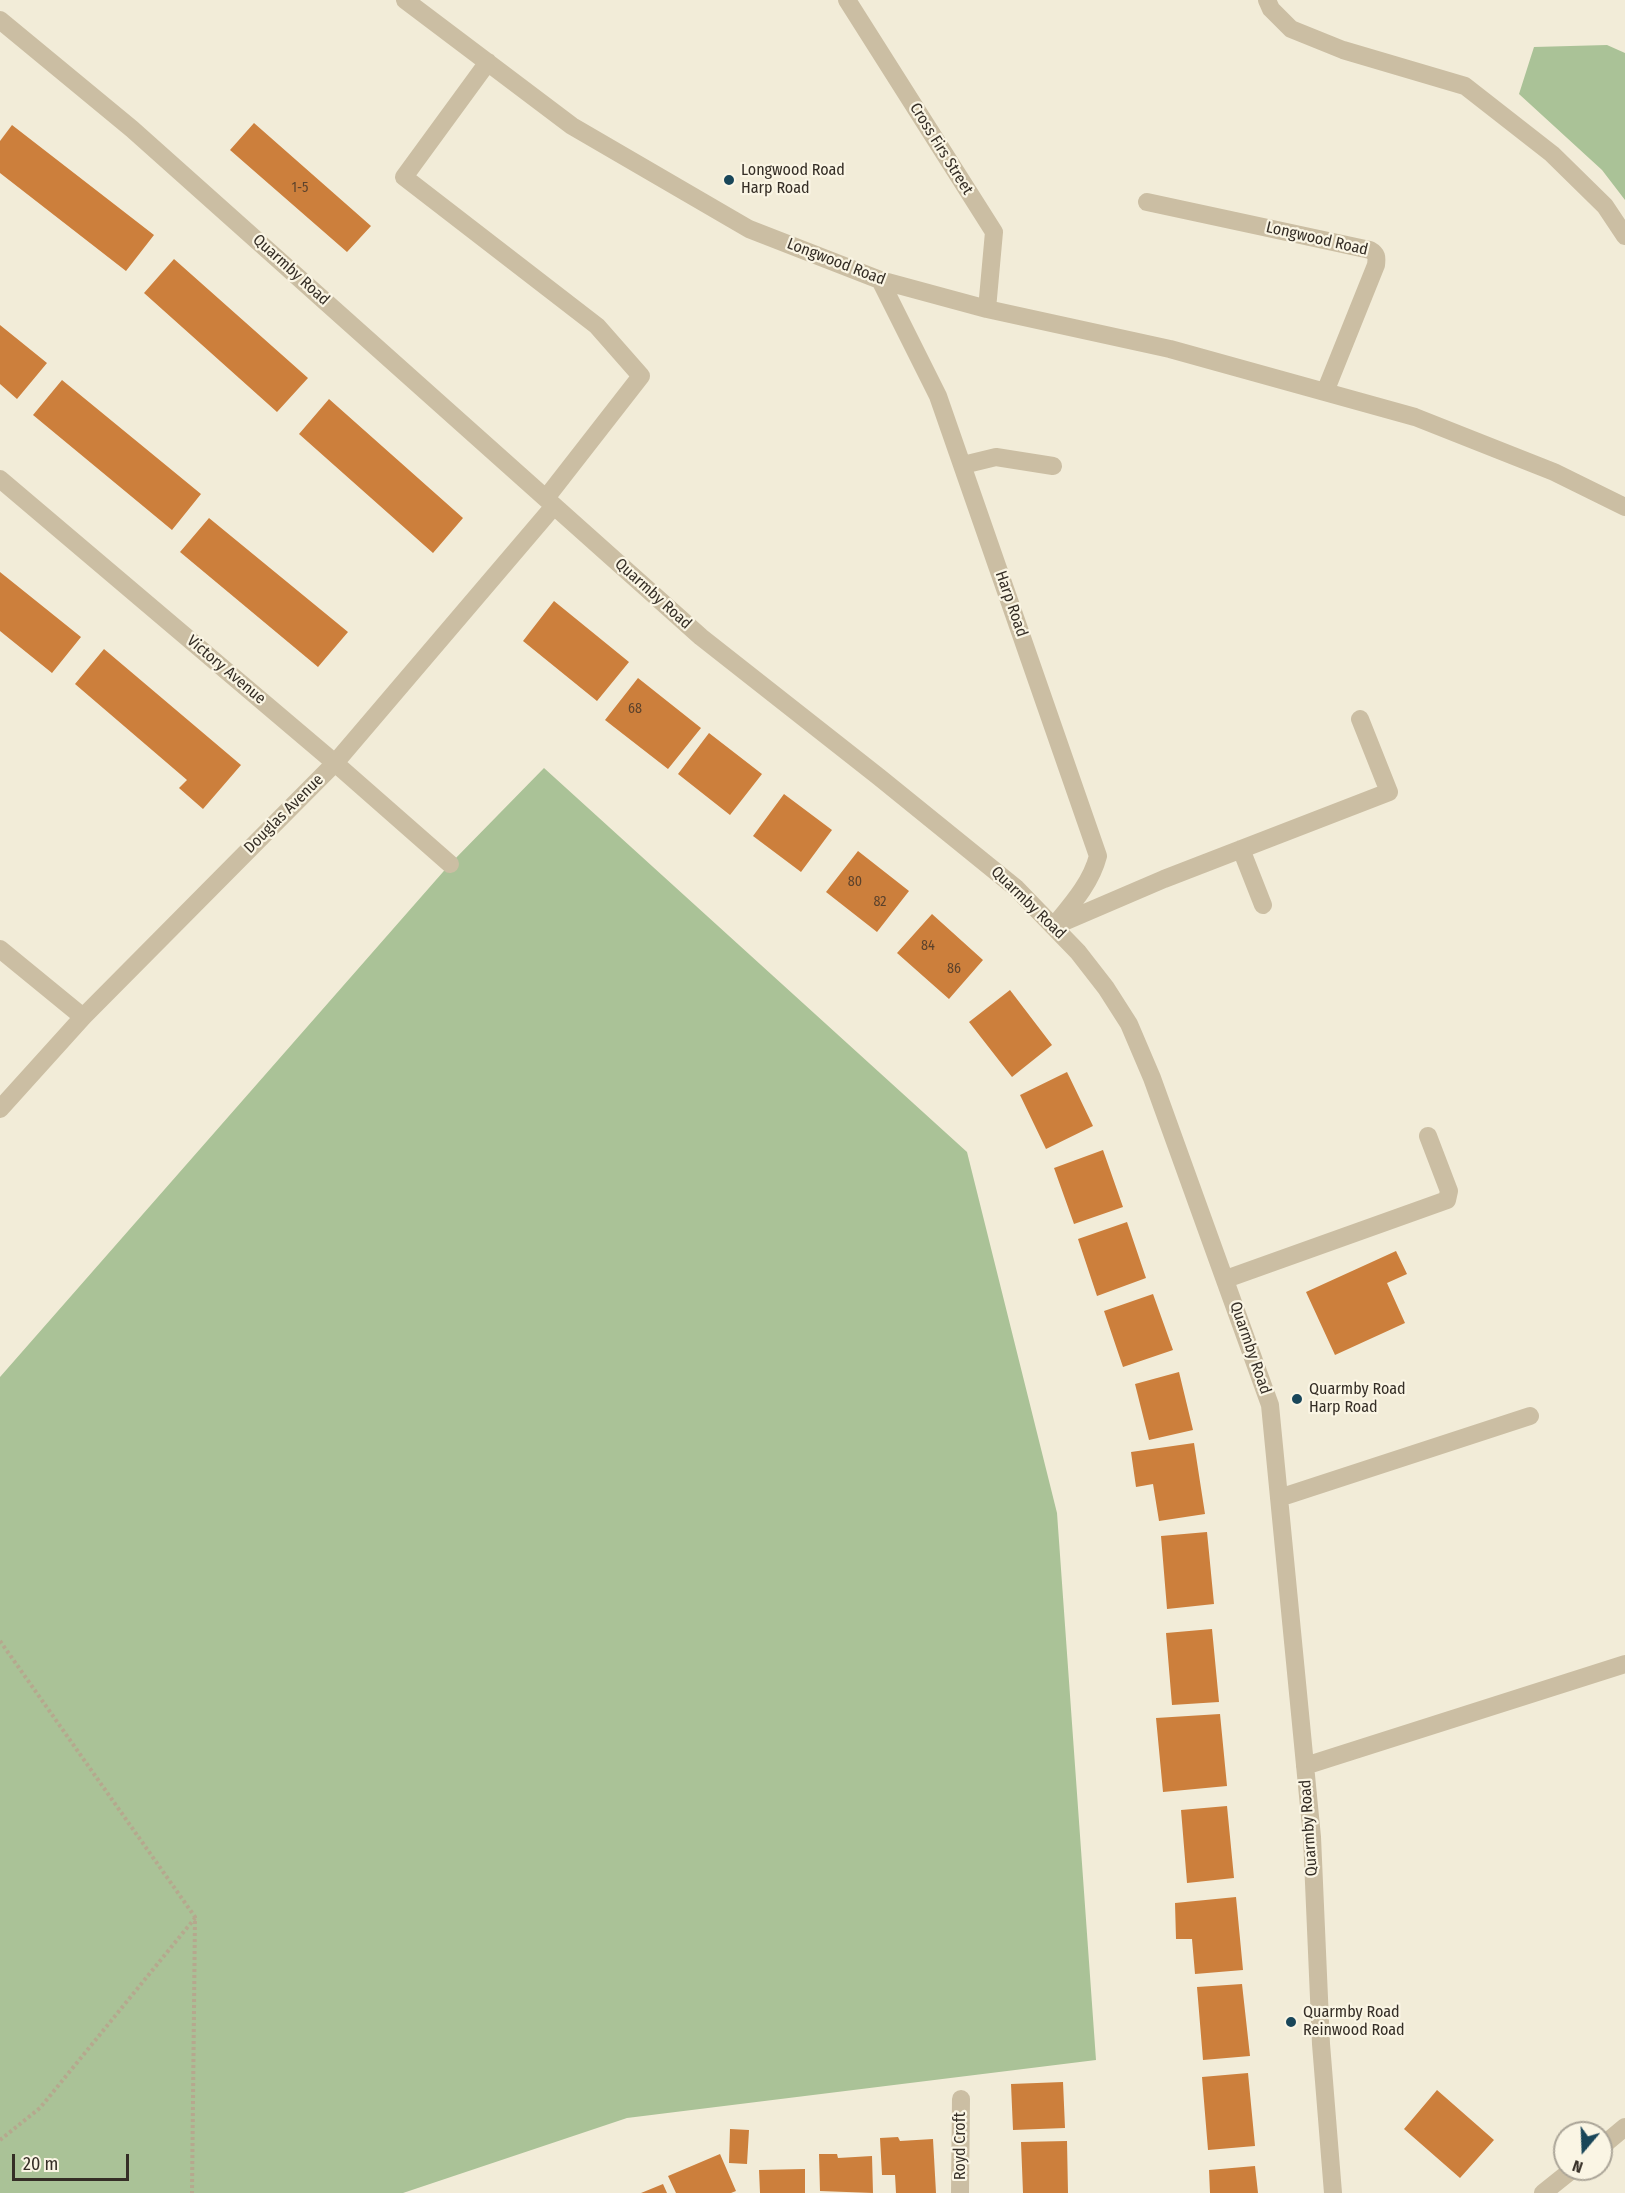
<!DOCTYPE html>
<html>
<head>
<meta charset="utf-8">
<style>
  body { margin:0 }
  #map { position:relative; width:1625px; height:2193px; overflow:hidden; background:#f2ecd8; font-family:"Fira Sans Condensed",sans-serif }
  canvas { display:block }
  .north { position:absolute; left:1553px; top:2121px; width:60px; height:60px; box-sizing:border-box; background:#faf5e4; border:2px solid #aba598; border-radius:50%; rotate:199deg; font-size:16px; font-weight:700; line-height:24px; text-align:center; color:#352e26 }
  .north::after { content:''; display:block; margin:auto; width:21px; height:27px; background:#194659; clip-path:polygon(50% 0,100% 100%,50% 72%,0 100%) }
  .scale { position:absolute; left:12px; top:2154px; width:117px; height:27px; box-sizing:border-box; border:3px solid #352e26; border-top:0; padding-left:8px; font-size:18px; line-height:21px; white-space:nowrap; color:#352e26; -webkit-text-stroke:4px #faf5e4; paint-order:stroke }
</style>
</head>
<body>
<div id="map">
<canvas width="1625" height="2193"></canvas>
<div class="north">N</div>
<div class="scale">20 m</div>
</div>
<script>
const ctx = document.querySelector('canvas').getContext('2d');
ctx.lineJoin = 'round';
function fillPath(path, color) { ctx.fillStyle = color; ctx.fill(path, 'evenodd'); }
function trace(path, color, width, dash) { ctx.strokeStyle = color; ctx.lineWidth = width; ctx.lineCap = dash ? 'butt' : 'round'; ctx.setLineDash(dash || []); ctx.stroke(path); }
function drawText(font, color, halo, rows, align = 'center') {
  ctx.font = font + ' "Fira Sans Condensed",sans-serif'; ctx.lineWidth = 4.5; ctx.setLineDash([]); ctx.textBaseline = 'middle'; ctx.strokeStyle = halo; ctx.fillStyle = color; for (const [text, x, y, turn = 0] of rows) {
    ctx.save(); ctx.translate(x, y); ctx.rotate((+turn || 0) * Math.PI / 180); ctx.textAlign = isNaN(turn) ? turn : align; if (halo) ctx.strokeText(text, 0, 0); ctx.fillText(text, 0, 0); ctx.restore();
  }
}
fillPath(new Path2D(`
  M1607 45 1625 53V200L1602 170 1519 94 1534 47Z
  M544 768 967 1152 1057 1513 1096 2060 627 2118 403 2193H0V1377L450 864Z`), '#aac297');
fillPath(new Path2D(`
  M254 123 371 226 347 252 230 150Z
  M12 125 154 235 126 271 0 173V141Z
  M174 259 308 378 277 412 144 293Z
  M0 325 47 363 17 399 0 384Z
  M62 380 201 494 172 530 33 415Z
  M329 399 463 518 433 553 299 434Z
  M209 518 348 632 318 667 180 552Z
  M0 572 81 637 52 673 0 631Z
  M554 601 629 662 597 701 523 641Z
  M104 649 241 765 203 809 179 788 187 780 75 684Z
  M638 678 701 728 668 769 605 720Z
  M709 733 762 774 730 815 678 774Z
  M784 794 832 830 801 872 753 836Z
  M858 851 909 891 877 932 826 892Z
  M932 914 983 960 949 999 897 953Z
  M1010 990 1052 1045 1012 1077 969 1022Z
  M1067 1072 1093 1126 1046 1149 1020 1095Z
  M1103 1150 1123 1207 1074 1224 1054 1168Z
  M1127 1222 1146 1278 1097 1296 1078 1239Z
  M1396 1251 1407 1274 1387 1283 1405 1323 1335 1355 1306 1292Z
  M1153 1294 1173 1350 1123 1367 1104 1311Z
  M1179 1372 1193 1430 1149 1440 1135 1384Z
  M1194 1443 1205 1514 1159 1521 1153 1484 1136 1487 1131 1452Z
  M1207 1532 1214 1604 1167 1609 1161 1536Z
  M1212 1629 1219 1702 1172 1705 1166 1633Z
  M1220 1714 1227 1786 1163 1792 1156 1718Z
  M1227 1806 1234 1878 1187 1883 1181 1810Z
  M1236 1897 1243 1970 1195 1974 1192 1939H1176L1175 1903Z
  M1242 1984 1250 2056 1203 2060 1197 1987Z
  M1248 2073 1255 2146 1208 2150 1202 2077Z
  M1063 2082 1065 2128 1013 2130 1011 2084Z
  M1437 2090 1494 2140 1460 2178 1404 2129Z
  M730 2129 749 2130 747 2164 729 2163Z
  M898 2137 900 2141 933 2139 936 2193H896L895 2175H882L880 2138Z
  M1067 2141 1068 2193H1023L1021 2142Z
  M720 2154 736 2191 731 2193H676L668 2176Z
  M819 2154H837L838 2158 872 2156 873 2193 820 2191Z
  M1255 2166 1258 2193H1210L1209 2170Z
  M805 2169V2193H760L759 2170Z
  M663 2184 667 2193H641Z`), '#cc7f3c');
trace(new Path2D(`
  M0 1641 195 1917 192 2193
  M0 2140 40 2108 195 1918`), '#b6a88e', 4, [3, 3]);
trace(new Path2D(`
  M405 0 572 126 749 229 880 280 987 309 1170 349 1415 417 1554 472 1625 507
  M847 0 994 232 987 309
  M1267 0 1271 9 1291 29 1343 50 1465 86 1552 154 1605 206 1625 236
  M0 20 132 129 701 637 879 777 1016 888 1078 952 1106 988 1129 1024 1152 1078 1270 1405 1312 1837 1321 2044 1333 2193
  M488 62 404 177 597 326 641 376 546 498
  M1147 202 1370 250C1377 254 1377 257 1376 265L1325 392
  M880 280 938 396 1098 856C1091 883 1072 904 1054 926
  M963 465 996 457 1053 466
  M0 479 335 763 450 864
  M1241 849 1263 905
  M1059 924 1164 879 1389 792 1360 719
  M0 949 83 1017
  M0 1109 83 1017 335 763 554 506
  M1226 1279 1447 1200 1449 1191 1428 1136
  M1279 1498 1530 1416
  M1305 1766 1625 1664
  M1601 2147 1625 2127
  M960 2193 961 2099
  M1543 2193 1573 2169`), '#cbbea3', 18);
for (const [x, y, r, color] of [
  [729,180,6,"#194659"],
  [1297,1399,6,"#194659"],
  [1291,2022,6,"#194659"]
]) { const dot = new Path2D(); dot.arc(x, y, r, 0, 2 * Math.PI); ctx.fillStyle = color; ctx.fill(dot); trace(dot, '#faf5e4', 2); }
drawText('14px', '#5b422c', null, [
  ["1-5",300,188],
  ["68",635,709],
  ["80",855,882],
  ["82",880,902],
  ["84",928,946],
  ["86",954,969]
]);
drawText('16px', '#352e26', '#faf5e4', [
  ["Cross Firs Street",941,149,58],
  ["Longwood Road",1317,239,13],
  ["Longwood Road",836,262,21],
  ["Quarmby Road",291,270,42],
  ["Quarmby Road",653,594,42],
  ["Harp Road",1011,604,71],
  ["Victory Avenue",226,670,40],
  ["Douglas Avenue",284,814,-45],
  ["Quarmby Road",1028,903,44],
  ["Quarmby Road",1250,1348,71],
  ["Quarmby Road",1309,1828,-94],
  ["Royd Croft",961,2146,-90]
]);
drawText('16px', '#352e26', '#faf5e4', [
  ["Longwood Road",741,171],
  ["Harp Road",741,189],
  ["Quarmby Road",1309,1390],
  ["Harp Road",1309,1408],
  ["Quarmby Road",1303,2013],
  ["Reinwood Road",1303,2031]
], 'left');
</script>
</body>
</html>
